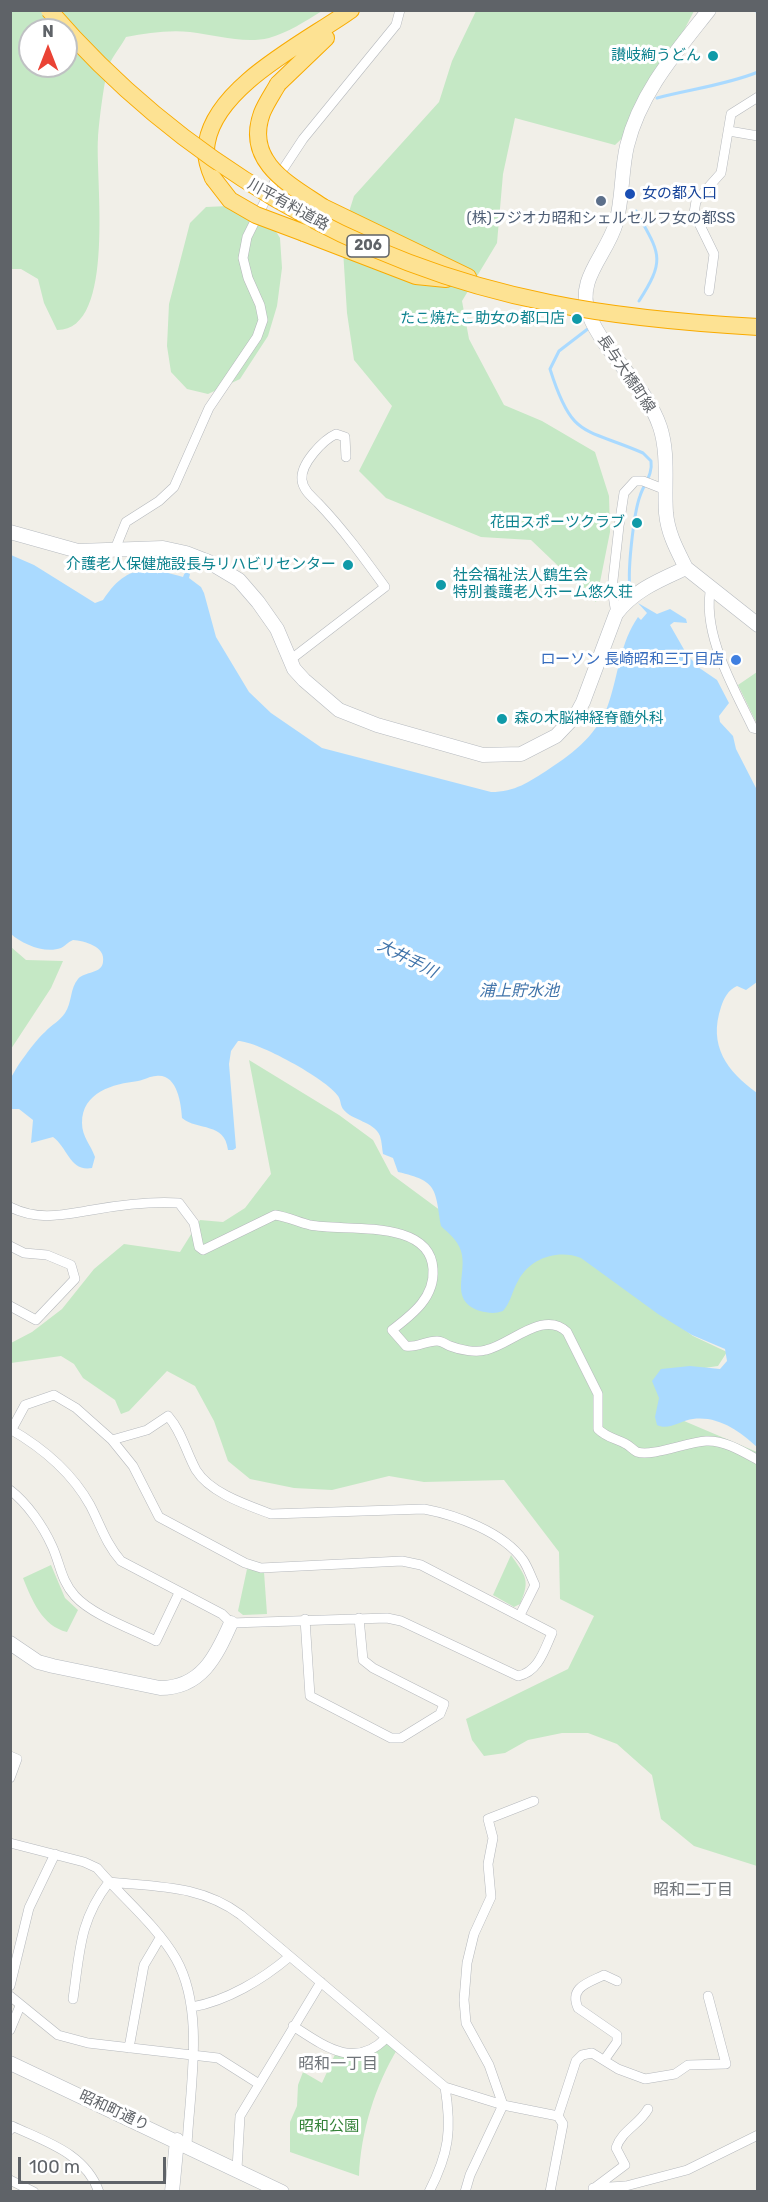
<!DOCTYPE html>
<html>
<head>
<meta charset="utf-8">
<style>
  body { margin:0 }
  #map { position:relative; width:768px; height:2202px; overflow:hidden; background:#f1efe8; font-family:Rubik,sans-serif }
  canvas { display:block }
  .frame { position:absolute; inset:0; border:12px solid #5f6368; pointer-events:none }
  .north { position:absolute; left:18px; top:18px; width:60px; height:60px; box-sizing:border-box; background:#fff; border:2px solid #bfc1c3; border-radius:50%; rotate:0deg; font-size:16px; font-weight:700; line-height:24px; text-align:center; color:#5f6368 }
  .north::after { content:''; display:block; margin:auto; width:21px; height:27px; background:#ea4335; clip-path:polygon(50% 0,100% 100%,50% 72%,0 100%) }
  .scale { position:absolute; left:18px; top:2157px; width:148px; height:27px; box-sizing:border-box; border:3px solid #5f6368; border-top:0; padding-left:8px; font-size:18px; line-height:21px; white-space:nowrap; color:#5f6368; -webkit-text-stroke:4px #fff; paint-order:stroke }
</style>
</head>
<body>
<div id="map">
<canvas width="768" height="2202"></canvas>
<div class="frame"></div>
<div class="north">N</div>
<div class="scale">100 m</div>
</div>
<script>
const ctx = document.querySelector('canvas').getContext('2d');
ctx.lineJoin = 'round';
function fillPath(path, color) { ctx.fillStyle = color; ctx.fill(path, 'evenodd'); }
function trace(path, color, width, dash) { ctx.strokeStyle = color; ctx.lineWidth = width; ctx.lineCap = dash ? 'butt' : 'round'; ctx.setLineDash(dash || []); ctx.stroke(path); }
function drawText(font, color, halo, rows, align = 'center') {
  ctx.font = font + ' Rubik,"Noto Sans JP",sans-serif'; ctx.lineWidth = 6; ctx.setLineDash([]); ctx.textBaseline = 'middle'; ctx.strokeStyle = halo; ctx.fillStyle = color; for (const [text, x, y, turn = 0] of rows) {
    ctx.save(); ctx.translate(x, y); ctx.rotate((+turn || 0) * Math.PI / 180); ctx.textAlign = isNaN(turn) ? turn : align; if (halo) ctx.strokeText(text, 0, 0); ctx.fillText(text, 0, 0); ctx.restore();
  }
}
fillPath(new Path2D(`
  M11 11H322C306 21 287 33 269 38 244 44 215 35 190 32 168 30 147 33 126 37 121 46 113 56 109 65 104 80 99 122 98 138 95 178 117 331 57 330L44 303 38 279 21 269H11ZM30 30H66V66H30Z
  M476 11H694L633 128 615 145 515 118 503 174 497 243 462 301 469 339 504 405 542 421 595 452 609 496 610 532 596 602 531 540 481 537 386 498 359 471 392 406 354 360 347 313 342 234 354 196 439 102 452 61Z
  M228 206 269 220 280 238 282 268 277 306 268 336 240 379 208 394 187 389 171 372 167 346 169 304 190 223 206 207Z
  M757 672V724L738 685Z
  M11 947 26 960 63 961 51 988 11 1049Z
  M249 1060 339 1115 373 1140 391 1174 456 1222 510 1257 578 1250 693 1336 727 1352 718 1366 657 1375 670 1415 757 1452V1866L694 1846 661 1819 652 1775 617 1744 588 1733H562L528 1740 505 1753 484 1756 472 1740 466 1719 568 1669 594 1616 560 1599 559 1552 504 1480 424 1482 389 1476 332 1490 294 1488 250 1479 228 1461 214 1421 195 1386 167 1371 129 1411 121 1414 115 1400 83 1378 74 1364 61 1356 11 1363V1343L32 1332 62 1309 94 1269 124 1244 180 1252 200 1220 223 1222 245 1208 271 1174Z
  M511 1555C525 1576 531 1579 520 1604L514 1607 493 1595Z
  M51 1565 65 1598 78 1610 67 1632C42 1626 32 1600 23 1578Z
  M247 1569 264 1572 267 1614 243 1615 238 1611Z
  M386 2038 398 2048C375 2086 361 2131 359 2176L290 2152V2122L297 2106 298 2085 303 2072 322 2083 337 2050 352 2054Z`), '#c5e8c5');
fillPath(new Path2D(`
  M11 555 34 565 95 603 103 600C126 565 145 566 183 577L185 572 190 574 189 578 201 587 204 593 216 637 249 692 271 713 322 748 491 792C515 792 529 782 549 769 575 752 599 733 609 702 619 672 620 643 638 617L641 620 647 613 638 603 657 614 670 609 686 619 687 623 674 622 670 625 686 653 698 667 717 680 729 703 719 716 720 722 733 736 736 749 757 790V982L746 990 737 986C728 990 724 998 721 1007 708 1046 727 1071 757 1093V1447C739 1431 719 1416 693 1419 682 1420 668 1431 657 1425L655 1417 659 1398 652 1381 661 1369 690 1366 720 1369 727 1361 725 1349 692 1335 658 1314 581 1258C558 1249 530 1258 518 1281 512 1291 511 1302 503 1311 495 1314 488 1313 480 1311 448 1300 468 1274 461 1251 457 1239 449 1234 441 1226 435 1189 438 1181 398 1172L393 1158 383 1154C382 1149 382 1142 380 1136 374 1121 352 1121 343 1109 340 1105 341 1100 338 1096 327 1079 257 1041 238 1041L231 1051 229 1064 236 1148 233 1150H228C225 1122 198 1131 182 1118 181 1103 177 1073 156 1076 150 1076 144 1080 138 1081 113 1084 82 1092 82 1123 82 1137 91 1145 95 1157L92 1168C70 1172 68 1148 53 1137L31 1143 33 1120 19 1109H11C10 1101 9 1090 10 1081 12 1072 37 1038 45 1032 51 1025 60 1021 65 1013 72 1003 70 988 78 979 85 971 102 974 103 962 106 946 84 941 73 940 68 942 65 946 61 948 45 954 22 944 11 934Z`), '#aadaff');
trace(new Path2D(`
  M756 10 758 14
  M657 98C691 89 726 85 758 72
  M636 211C659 253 667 258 639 301
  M589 328 559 351 550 369C572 439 583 427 643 453L651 461C653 475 644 483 640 496 634 512 626 577 631 593`), '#aadaff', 3);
const street = new Path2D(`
  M729 131 758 136
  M709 291 714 254 694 213 696 201 721 173 731 114 758 97
  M115 549 126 522 159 501 174 487 209 408 257 337 263 320 260 305 248 278 243 258 247 237 274 183 303 139 396 25 400 10
  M711 587C701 633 734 688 753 728L758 729
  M616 614 612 589 619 526 624 493 635 481H643L666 490
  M290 660 385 587C364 558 343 529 318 503 312 497 303 490 302 480 300 464 323 440 336 434L345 437 346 457
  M10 1207C38 1221 62 1215 92 1210 120 1205 150 1201 179 1203L194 1223 199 1247 203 1250 275 1215C288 1217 298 1222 310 1225 345 1232 430 1218 433 1269 435 1297 413 1314 392 1330L406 1346C417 1348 425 1341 437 1341 442 1341 445 1344 450 1346 460 1350 476 1353 486 1350 510 1345 544 1309 567 1332L598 1394V1429C607 1438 615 1438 626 1444 630 1446 633 1450 637 1452 652 1457 687 1442 706 1441 724 1440 742 1451 758 1460
  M10 1246 24 1253 47 1255 71 1265 75 1279 36 1320 10 1306
  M10 1429C43 1448 71 1471 90 1505 100 1524 106 1544 121 1561L222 1614 231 1623 387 1618 401 1621 518 1676C538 1672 544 1651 552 1633L421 1565 402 1561 261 1568 245 1563 159 1517 133 1466 112 1440 76 1408 54 1395 25 1405 12 1429
  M112 1440 147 1430 168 1416C182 1432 186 1452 196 1470 210 1493 247 1505 271 1514L424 1509C456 1515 503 1532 523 1560 528 1567 531 1577 535 1585L520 1615
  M10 1490C27 1503 43 1526 52 1546 60 1563 61 1581 75 1596 92 1615 132 1629 156 1641L179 1593
  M305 1619 310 1696 391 1738H401L440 1714 444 1704 373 1668 363 1660 359 1618
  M10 1756 17 1759 10 1778
  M10 1843 84 1862 97 1868C121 1896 158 1927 176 1959 205 2010 190 2087 187 2145
  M10 1986 29 1908 55 1854
  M10 1996 58 2035 88 2043 218 2058 259 2084
  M73 1999C80 1951 79 1921 109 1882 158 1887 201 1885 241 1915L445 2087 503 2105 558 2116
  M192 2007C227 2001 263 1979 289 1957
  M293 2026C324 2046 355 2070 386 2038
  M10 2030 20 2006
  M129 2048 144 1965 160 1938
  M605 2059 617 2042V2035L578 2008C569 1987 588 1983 604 1975L617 1981
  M10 2130 12 2126C46 2142 85 2153 99 2192
  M237 2169 240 2116 321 1982
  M10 2180 34 2192
  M593 2188 626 2186 687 2170 758 2135
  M593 2189 625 2165 616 2148C622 2130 639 2125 648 2109
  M429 2192C449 2153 452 2130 445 2087
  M465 2192 470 2175 503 2105 489 2065 466 2023 464 2000 467 1963 474 1934 491 1897 488 1864 493 1838 488 1819 534 1801
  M550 2192 563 2124 558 2116 576 2061 582 2055 592 2053 618 2069 645 2079 675 2074 688 2065 726 2064 708 1996`);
const secondary = new Path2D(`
  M709 10C676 52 640 93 627 146 621 171 623 198 616 223 607 255 575 279 589 315 606 356 646 385 660 427 669 454 664 485 666 513 668 534 677 550 686 568L758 625
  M10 532 78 551 163 548 186 553 209 562 239 580 258 602 277 629 294 669 304 680 339 710 377 725 483 755 521 754 556 736 576 715 583 702 616 614C634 590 660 580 686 568
  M10 1643 38 1662 53 1666 160 1688C201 1688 216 1657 231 1623
  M10 2063 282 2192
  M172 2192 177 2140`);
const highway = new Path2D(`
  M278 84 326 38
  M213 178C208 167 204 155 207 142 217 85 306 42 351 10
  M323 207 468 277
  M304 233 416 276 446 279`);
trace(street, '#b5b8bc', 10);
trace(secondary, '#b6babf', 15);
trace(highway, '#f9ab00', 18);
trace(street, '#fff', 9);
trace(secondary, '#fff', 14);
trace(highway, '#fde293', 16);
const highwayBridge = new Path2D(`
  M49 10C178 160 356 265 550 303 618 317 688 323 758 327
  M278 84C273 93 266 103 262 113 244 162 290 185 323 207
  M213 178 230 200 256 215 304 233`);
trace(highwayBridge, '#f9ab00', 18, []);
trace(highwayBridge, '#fde293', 16);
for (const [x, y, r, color] of [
  [713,56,6,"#0f9aa8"],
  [630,194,6,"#1a4fb4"],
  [601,201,6,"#5c6f8a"],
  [577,319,6,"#0f9aa8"],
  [637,523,6,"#0f9aa8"],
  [348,565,6,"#0f9aa8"],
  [441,585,6,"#0f9aa8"],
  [736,660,6,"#3f7fe0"],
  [502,719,6,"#0f9aa8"]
]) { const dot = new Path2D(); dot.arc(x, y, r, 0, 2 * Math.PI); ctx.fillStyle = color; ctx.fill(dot); trace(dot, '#fff', 2); }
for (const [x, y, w] of [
  [368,246,42]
]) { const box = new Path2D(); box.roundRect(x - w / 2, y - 11, w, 22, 4.5); ctx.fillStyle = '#fff'; ctx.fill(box); trace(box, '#5f6368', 1.5); }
drawText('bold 14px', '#5f6368', null, [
  ["206",368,246]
]);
drawText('15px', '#0d838f', '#fff', [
  ["讃岐絢うどん",701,56],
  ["たこ焼たこ助女の都口店",565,319],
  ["花田スポーツクラブ",625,523],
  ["介護老人保健施設長与リハビリセンター",336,565],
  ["社会福祉法人鶴生会",453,576,"left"],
  ["特別養護老人ホーム悠久荘",453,593,"left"],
  ["森の木脳神経脊髄外科",514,719,"left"]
], 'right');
drawText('15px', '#164399', '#fff', [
  ["女の都入口",642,194]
], 'left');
drawText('15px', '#5f6368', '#fff', [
  ["川平有料道路",288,205,29],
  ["長与大橋町線",626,374,56],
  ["昭和町通り",114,2111,25]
]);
drawText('15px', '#4e5e75', '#fff', [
  ["(株)フジオカ昭和シェルセルフ女の都SS",601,219]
]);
drawText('15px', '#366cbe', '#fff', [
  ["ローソン 長崎昭和三丁目店",724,660]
], 'right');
drawText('15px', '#348238', '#fff', [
  ["昭和公園",329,2127]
]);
drawText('italic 16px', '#4174aa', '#fff', [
  ["大井手川",407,959,27],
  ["浦上貯水池",519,991]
]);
drawText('16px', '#70757a', '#fff', [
  ["昭和二丁目",693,1890],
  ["昭和一丁目",338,2064]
]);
</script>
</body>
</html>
